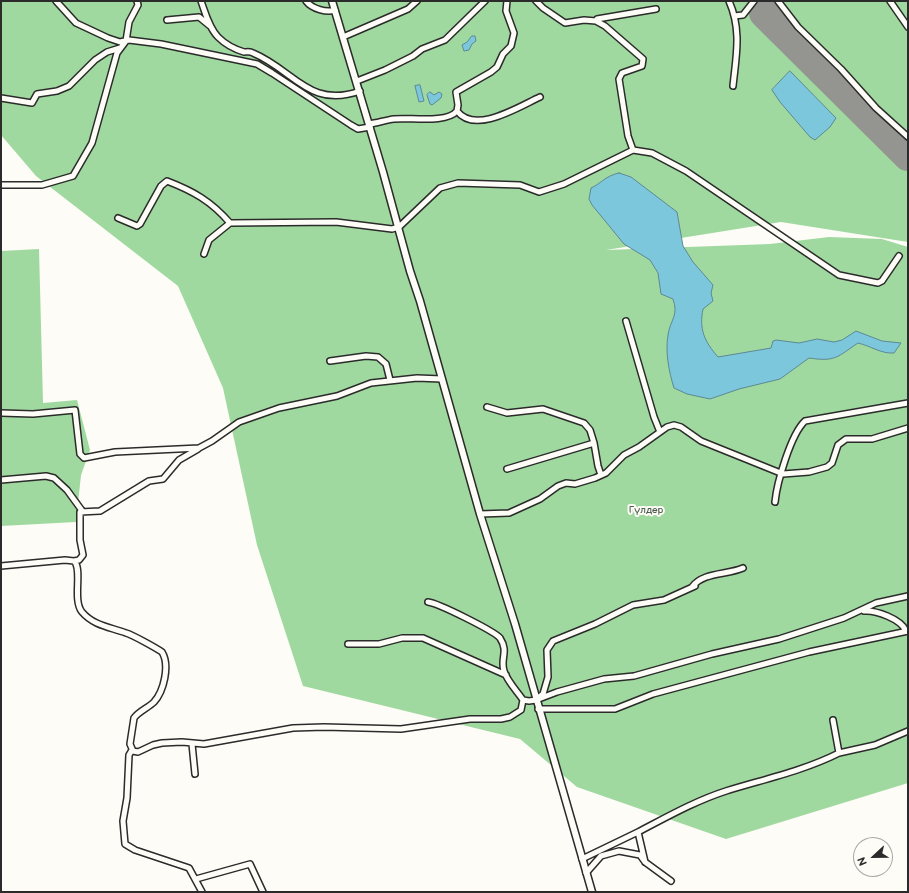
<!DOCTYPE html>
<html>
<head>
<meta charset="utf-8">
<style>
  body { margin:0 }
  #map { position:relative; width:909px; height:893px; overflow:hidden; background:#fdfcf7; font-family:"Balsamiq Sans",sans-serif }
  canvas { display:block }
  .frame { position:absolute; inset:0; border:2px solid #2b2b2b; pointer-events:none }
  .north { position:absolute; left:853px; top:837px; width:40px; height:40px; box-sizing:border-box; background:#fdfcf7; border:1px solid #a9a8a5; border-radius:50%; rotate:248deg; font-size:11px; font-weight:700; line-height:16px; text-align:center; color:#2b2b2b }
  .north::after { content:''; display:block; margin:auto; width:14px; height:18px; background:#2b2b2b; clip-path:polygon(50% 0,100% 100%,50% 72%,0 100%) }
</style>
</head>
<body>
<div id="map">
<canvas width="909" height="893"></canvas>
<div class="frame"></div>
<div class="north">N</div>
</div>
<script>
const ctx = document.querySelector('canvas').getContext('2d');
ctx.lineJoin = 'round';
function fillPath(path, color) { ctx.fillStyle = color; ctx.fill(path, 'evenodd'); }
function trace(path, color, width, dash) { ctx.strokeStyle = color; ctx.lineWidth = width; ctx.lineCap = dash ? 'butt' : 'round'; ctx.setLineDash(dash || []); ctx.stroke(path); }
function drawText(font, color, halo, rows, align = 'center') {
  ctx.font = font + ' "Balsamiq Sans",sans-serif'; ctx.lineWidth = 4; ctx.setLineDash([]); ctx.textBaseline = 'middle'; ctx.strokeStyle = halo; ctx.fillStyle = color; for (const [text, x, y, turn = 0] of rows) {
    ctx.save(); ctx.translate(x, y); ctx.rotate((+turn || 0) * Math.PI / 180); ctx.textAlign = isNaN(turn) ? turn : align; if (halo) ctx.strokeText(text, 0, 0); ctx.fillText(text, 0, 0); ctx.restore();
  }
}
fillPath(new Path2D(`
  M1 1H908V242L781 222 606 250 770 244 829 237 882 239 908 247V783L726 839 577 787 520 739 303 686 257 545 223 388 178 286 36 176 1 135Z
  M39 249 43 403 77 400 90 450 81 475 76 522 1 526V251Z`), '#a0d99f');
const water = new Path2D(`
  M472 36H475L476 41 472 44 469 50 464 51 462 45 467 42Z
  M790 71 836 118 830 127 815 140 810 137 780 102 772 90Z
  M420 85 424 101 419 102 415 86Z
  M430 92 434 95 439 92 442 94 441 98 432 105 430 104 427 95Z
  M863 123 875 136 873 141 859 127Z
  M619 173 631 177 677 212 683 246 693 262 713 285 711 293 713 301 703 309C699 329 704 341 718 357L771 348 773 341 776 340 799 343 817 339 834 342 842 340 856 331 882 341 901 343 894 353C881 354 871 346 858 343 837 357 836 362 809 358L780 379 739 389 710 399 687 394 674 388C669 372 665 352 668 335 670 320 679 316 673 299L661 294 658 273 650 260 624 244 592 205 589 199 591 188C602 183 605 176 619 173Z`);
fillPath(water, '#7cc7db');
trace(water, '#5c8995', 1);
trace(new Path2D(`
  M764 13 908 156`), '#949491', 30);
const minor = new Path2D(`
  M56 1 76 23 108 38 120 42 129 40 161 44 257 64 272 73 351 125 358 129 370 127
  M201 1C205 12 209 28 218 37 225 44 234 49 244 52 247 52 250 51 253 53 294 70 309 109 360 91
  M306 1C312 9 327 13 335 10
  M536 1 543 8 565 23 584 20 596 21 605 26 643 59 642 66 622 73 619 79 628 136 633 150
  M729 1C742 30 736 57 733 86
  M778 1 798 27 841 69 876 108 908 137
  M890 1 908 27
  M734 16 743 15 754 1
  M167 20 199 17 210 26
  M596 21 597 19 656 9
  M343 37 408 9 417 1
  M357 81 385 70 413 56 422 49 445 40 485 1
  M1 98 32 103 37 94 57 91 69 86 95 60 107 52 120 48
  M457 111 458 105 456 92 491 72 497 67 503 54 511 46 514 33 506 11 507 1
  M369 124C377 123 386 120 394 119 409 117 446 124 457 111 475 135 520 106 540 97
  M1 185H42L73 176 92 143 117 53 126 41 129 22 138 5 137 1
  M118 218 137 226 140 224 161 186 167 181C193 191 211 201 230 223
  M204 254 209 240 230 223 336 222 392 229 399 227 440 188 458 183 520 185 539 192 564 184 633 150 652 153 686 171 839 275 878 283 882 281 899 256
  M626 321 654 417 660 432
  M330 361 366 356 378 357 386 364 390 380
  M487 407 507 413 543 409 584 423 590 430 594 443 598 466 601 475
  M1 413 33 414 75 410 80 454 84 458 115 452 199 448 212 441 239 422 279 408 337 396 371 383 417 378 442 379
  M507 469 594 443
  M1 480 46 476 54 478 67 490 83 512
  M775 502C777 482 791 434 805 421L908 403
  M480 514 509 513 540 499 558 486 566 483 575 484 595 478 606 473 624 455 639 447 667 427 674 425 681 427 701 441 783 474 809 472 827 467 832 463 838 445 846 439H872L908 428
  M74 561 79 560 83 555 80 540V512L100 511 149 481 163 479 179 460 198 449
  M1 566 65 560 74 561C83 569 72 600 82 612 94 626 110 627 126 633 133 635 156 648 162 652 170 665 164 691 154 702 148 708 139 711 134 718L130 744 133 751 138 752 153 745 162 743 182 742 204 744 293 728 324 727 401 729 470 719H501L510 717 521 710 523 700C517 691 507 681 504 671 500 658 509 652 500 638 494 631 438 603 428 602
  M692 587C703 572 727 575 743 568
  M864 611C876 610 901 619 906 631
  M348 644H379L402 638H423L506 675
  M538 698 543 694 548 677 547 650 553 641 595 624 633 605 664 600 695 586
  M523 700 529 701 536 700 557 692 604 679 634 676 712 654 779 639 844 618 876 603 908 596
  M538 709H615L653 694 809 652 908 631
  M192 744 195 774
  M132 750 129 755 127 798 123 821 125 844 135 850 189 868 202 892
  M839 753 875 745 908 731
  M582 859 638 832
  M645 862 638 832C667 817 695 801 726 791 765 779 803 771 839 753L833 720
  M586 873 601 856 619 851 640 855 645 862 671 881
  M196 879 250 864 263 892`);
const major = new Path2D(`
  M332 1 383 172 410 271 420 301 480 514 515 624 592 892`);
trace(minor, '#2b2b2b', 8);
trace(major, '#2b2b2b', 9);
trace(minor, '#fdfcf7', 5);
trace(major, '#fdfcf7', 6);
drawText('10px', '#4e5f4e', '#fdfcf7', [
  ["Гүлдер",646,510]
]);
</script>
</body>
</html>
